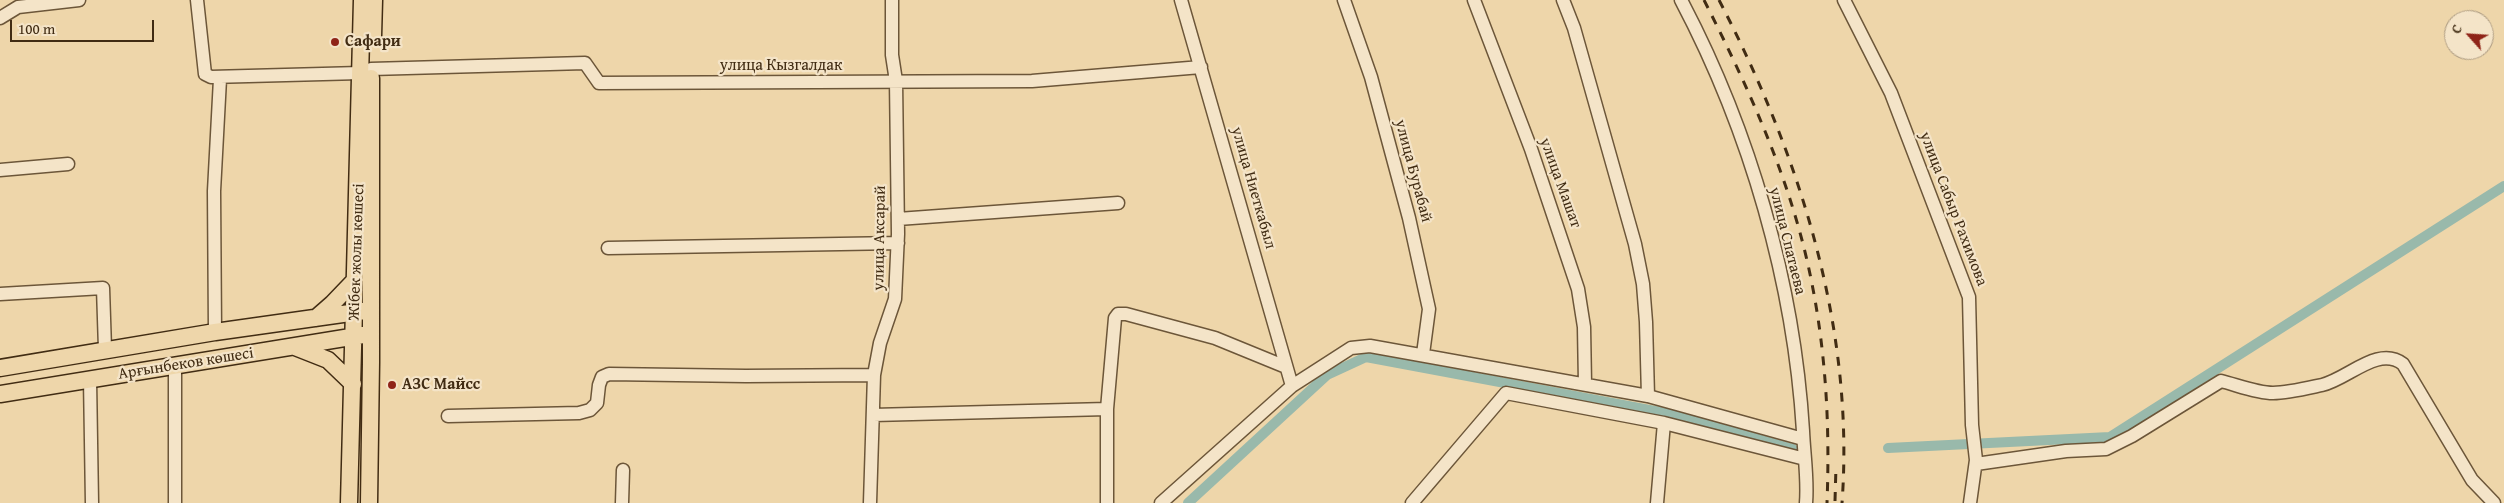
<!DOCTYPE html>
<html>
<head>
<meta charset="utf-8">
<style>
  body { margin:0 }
  #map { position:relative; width:2504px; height:503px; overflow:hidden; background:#eed6aa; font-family:"Gentium Book Plus",serif }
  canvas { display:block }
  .north { position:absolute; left:2444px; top:10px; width:50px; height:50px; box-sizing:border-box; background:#f4e4c8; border:1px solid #ac9a80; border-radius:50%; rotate:296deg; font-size:14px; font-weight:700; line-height:20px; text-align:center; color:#412c13 }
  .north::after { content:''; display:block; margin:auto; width:18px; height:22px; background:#8f2418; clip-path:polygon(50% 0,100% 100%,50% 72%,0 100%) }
  .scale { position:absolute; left:10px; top:20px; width:144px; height:22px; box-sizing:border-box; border:2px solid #412c13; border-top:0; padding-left:6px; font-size:15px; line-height:18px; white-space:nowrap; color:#412c13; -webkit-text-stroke:4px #f4e4c8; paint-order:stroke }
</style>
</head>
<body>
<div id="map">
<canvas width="2504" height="503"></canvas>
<div class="north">С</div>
<div class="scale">100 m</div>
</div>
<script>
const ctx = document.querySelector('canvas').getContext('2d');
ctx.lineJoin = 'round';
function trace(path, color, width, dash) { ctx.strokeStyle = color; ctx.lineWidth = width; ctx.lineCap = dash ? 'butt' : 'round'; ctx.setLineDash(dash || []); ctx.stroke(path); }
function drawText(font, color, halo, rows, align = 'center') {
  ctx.font = font + ' "Gentium Book Plus",serif'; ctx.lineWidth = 4.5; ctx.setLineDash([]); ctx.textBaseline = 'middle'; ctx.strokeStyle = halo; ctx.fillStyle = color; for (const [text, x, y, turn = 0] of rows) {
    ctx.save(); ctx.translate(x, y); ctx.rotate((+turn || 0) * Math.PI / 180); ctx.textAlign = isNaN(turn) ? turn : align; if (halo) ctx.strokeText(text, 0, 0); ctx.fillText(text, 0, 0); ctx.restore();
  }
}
trace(new Path2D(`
  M1888 448 2110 437 2504 186
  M1188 503 1327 375 1366 357 1671 414 1793 449`), '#99b9ab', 10);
const minor = new Path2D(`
  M197 0 205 74 211 77 360 73
  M1181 0 1292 386
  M1344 0 1371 77 1409 218 1429 309 1423 354
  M1474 0 1531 149 1578 289 1584 327 1585 384
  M1563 0 1574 28 1635 244 1643 284 1646 322 1648 396
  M1681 0C1750 131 1794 283 1803 431 1804 455 1808 479 1806 503
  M1844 0 1891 93 1969 297 1972 425 1976 460 1970 503
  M0 18 18 7 79 0
  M371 69 585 63 599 83 1032 81 1201 67
  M0 170 68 164
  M898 219 1118 203
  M608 248 898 243
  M0 294 103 288 105 349
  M215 332 214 191 220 79
  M175 366V503
  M90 379 92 503
  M873 415 1107 409
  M448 416 579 413 590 410 597 403 599 385 602 377 609 374 746 376 874 375
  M1976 464 2066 451 2106 449 2132 436 2221 381C2237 385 2257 393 2273 393 2288 393 2308 388 2322 385 2348 379 2378 345 2403 364L2472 480 2494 503
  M622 503 623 470
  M870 503 874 375 880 343 895 299 898 234 896 81 892 55V0
  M1107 503V409L1115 318 1118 314H1126L1215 338 1286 367
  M1161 503 1292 386 1351 348 1370 346 1648 396 1803 439
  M1412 503 1506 393 1664 423 1805 459
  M1657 503 1664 423`);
const major = new Path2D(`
  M373 36 374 0
  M316 318 332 304 355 280
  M295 347 328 360 353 384
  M0 368 215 332 364 311
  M0 394 363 335
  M349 503 362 0
  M369 503 371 362V78`);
trace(minor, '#6c5639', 15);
trace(major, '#412c13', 19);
trace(minor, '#f4e4c8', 12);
trace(major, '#eed6aa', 16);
trace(new Path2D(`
  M1704 0C1748 87 1790 178 1810 274 1826 350 1830 426 1827 503
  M1719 0C1799 154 1855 327 1842 503
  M1835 501 1836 466`), '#412c13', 3, [9, 9]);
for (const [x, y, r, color] of [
  [335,42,5,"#8f2418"],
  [392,385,5,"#8f2418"]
]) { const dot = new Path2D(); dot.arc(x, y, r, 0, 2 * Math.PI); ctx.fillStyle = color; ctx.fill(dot); trace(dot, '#f4e4c8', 2); }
drawText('bold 16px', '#412c13', '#f4e4c8', [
  ["Сафари",345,42],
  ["АЗС Майсс",402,385]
], 'left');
drawText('16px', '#412c13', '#f4e4c8', [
  ["улица Кызгалдак",781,66],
  ["улица Бурабай",1413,171,75],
  ["улица Машат",1560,183,70],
  ["улица Ниеткабыл",1253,188,74],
  ["улица Сабыр Рахимова",1953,209,69],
  ["улица Аксарай",880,238,-89],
  ["улица Спатаева",1787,241,76],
  ["Жібек жолы көшесі",357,252,-88],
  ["Арғынбеков көшесі",186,364,-9]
]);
</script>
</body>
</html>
